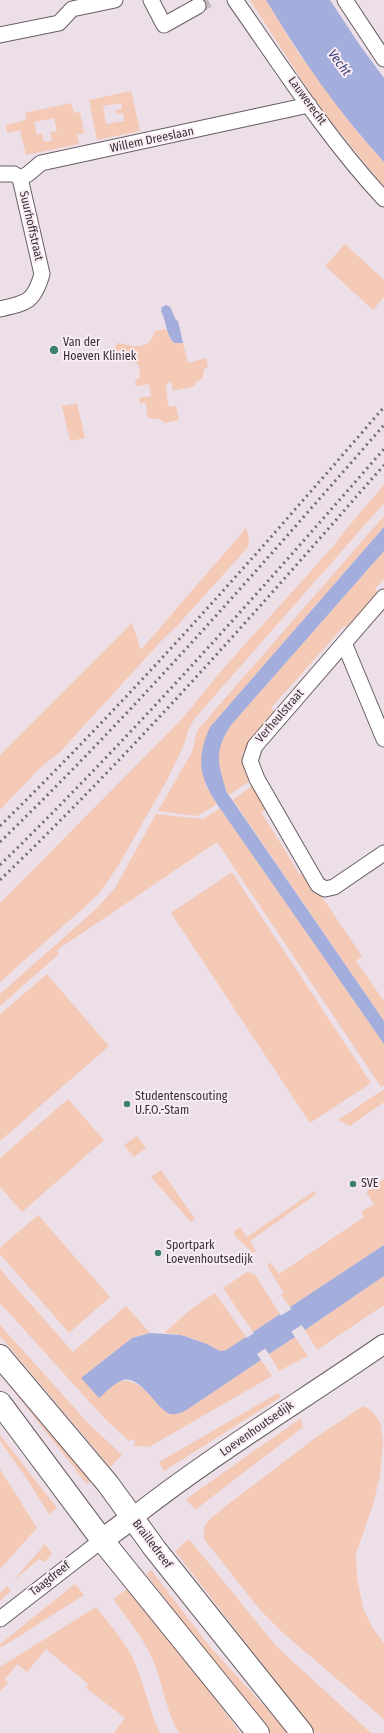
<!DOCTYPE html>
<html>
<head>
<meta charset="utf-8">
<style>
  body { margin:0 }
  canvas { display:block; background:#ecdfe7 }
</style>
</head>
<body>
<canvas width="384" height="1733"></canvas>
<script>
const ctx = document.querySelector('canvas').getContext('2d');
ctx.lineJoin = 'round';
function fillPath(path, color) { ctx.fillStyle = color; ctx.fill(path, 'evenodd'); }
function trace(path, color, width, dash) { ctx.strokeStyle = color; ctx.lineWidth = width; ctx.lineCap = dash ? 'butt' : 'round'; ctx.setLineDash(dash || []); ctx.stroke(path); }
function drawText(font, color, halo, rows, align = 'center') {
  ctx.font = font + ' "Fira Sans Condensed",sans-serif'; ctx.lineWidth = 4; ctx.setLineDash([]); ctx.textBaseline = 'middle'; ctx.strokeStyle = halo; ctx.fillStyle = color; for (const [text, x, y, turn = 0] of rows) {
    ctx.save(); ctx.translate(x, y); ctx.rotate((+turn || 0) * Math.PI / 180); ctx.textAlign = isNaN(turn) ? turn : align; if (halo) ctx.strokeText(text, 0, 0); ctx.fillText(text, 0, 0); ctx.restore();
  }
}
fillPath(new Path2D(`
  M250 0H266L297 51 359 134 384 162V187L317 104Z
  M131 91 140 131 97 140 89 100ZM121 103 122 109 116 110V114L123 113 124 121 106 124 103 106Z
  M71 103 74 113 80 112 84 133 77 135 79 144 26 155 20 130 7 133 6 125 26 120 25 113ZM54 118 57 131 50 132 52 141 44 142 42 134H37L34 122Z
  M345 244 384 280V297L373 310 325 266Z
  M166 329 170 338 174 343H183L188 363 206 358 208 367 204 369C202 379 206 377 196 382L195 386 173 391 171 383 169 382 166 386 168 405 172 407 176 406 179 420 165 423 160 419 148 418 146 404 144 402 140 404 139 398 151 396 149 384 136 386 135 381 140 377 139 366 136 363 120 360C115 354 114 350 117 343 127 344 143 351 151 340 153 337 153 334 155 331Z
  M77 403 85 438 70 441 62 406Z
  M384 485V503L195 718 188 730 184 745 167 780 118 866 98 895 0 982V903L183 718 221 671 337 542 343 533Z
  M384 516V527L210 727 205 784 217 804 198 816 158 811 192 752 197 731 201 726Z
  M246 528 249 538 248 547 177 626 163 639 60 752 41 767 0 810V755L132 623 141 650Z
  M384 551V579L375 589 381 595 349 630 344 626 271 708 276 713 243 752C241 764 244 771 250 781L229 795C223 787 216 761 218 751 221 741 226 733 231 725Z
  M253 785 267 809 261 812 300 875 304 872 317 893 322 897 362 956 356 961 384 1001V1021L233 800Z
  M220 808 384 1044V1085L381 1087 217 842 57 950 59 954 0 1006V994L96 909 115 888 156 814 203 819Z
  M232 872 371 1083 310 1123 171 913Z
  M47 974 109 1046 0 1141V1014Z
  M384 1089V1102L350 1126 338 1120Z
  M68 1099 104 1140 22 1212 0 1187V1158Z
  M137 1136 146 1148 134 1157 124 1145Z
  M161 1170 195 1219 191 1222 151 1177Z
  M384 1179V1245L290 1307 281 1295 284 1293 268 1268V1265L270 1262 279 1274 364 1217 361 1212 374 1204 366 1192Z
  M314 1191 316 1194 250 1241 256 1251 255 1252H252L234 1235V1231L240 1227 247 1237Z
  M38 1215 110 1297 69 1333 0 1254V1248Z
  M0 1269 73 1352 126 1306 150 1333 132 1338 81 1378 117 1384 120 1381C141 1378 154 1402 169 1413L185 1411 261 1360 272 1376 149 1447 135 1446 133 1445 136 1442 132 1439 129 1441 105 1419 0 1303Z
  M247 1272 252 1273 255 1275 280 1314 253 1332 223 1288Z
  M384 1276V1305L317 1350 305 1330Z
  M215 1293 246 1337 226 1351H220L197 1340 181 1335 164 1333 190 1310Z
  M0 1325 88 1423 122 1455 110 1467 0 1336Z
  M295 1337 308 1356 279 1371 269 1354Z
  M0 1368 92 1480 87 1484 0 1374Z
  M278 1393 281 1397 164 1471 159 1462Z
  M363 1406 373 1412 380 1422 383 1441 380 1476 373 1505 356 1553 357 1577 363 1608 372 1627 384 1643V1719L283 1633 260 1610 204 1539V1528L208 1521 226 1506 315 1438Z
  M301 1418 303 1427 195 1510 186 1499Z
  M0 1435 57 1508 49 1514 25 1476 0 1441Z
  M0 1469 37 1528 0 1569Z
  M189 1539 277 1647 371 1733H315L175 1551Z
  M45 1544 52 1554 44 1562 39 1559 12 1582Z
  M151 1570 211 1648 289 1733H268L146 1574Z
  M75 1584 84 1595 2 1647 0 1646V1644Z
  M7 1586 11 1591 0 1601V1593Z
  M130 1587 228 1716 240 1733H179C165 1710 163 1682 152 1658 142 1636 127 1618 113 1599Z
  M96 1607C110 1625 126 1642 135 1663 145 1686 149 1711 160 1733H114L125 1718 86 1688 88 1684 46 1649 27 1672 17 1664 4 1680 8 1682 0 1692V1667Z`), '#f4c9b6');
fillPath(new Path2D(`
  M266 0H330L359 44 384 78V162C338 112 301 58 266 0Z
  M166 305 170 307 176 320 178 321 183 343H174C165 333 167 322 161 311L162 307Z
  M384 527V551L231 725C219 744 216 755 222 776 223 781 225 786 226 791L384 1021V1044L217 804C199 776 196 759 210 727Z
  M384 1245V1276L305 1330 290 1307Z
  M280 1314 295 1337 269 1354 253 1332Z
  M150 1333 181 1335 207 1344 220 1351 226 1350 246 1337 261 1360 185 1411C180 1413 176 1415 170 1414 156 1409 139 1372 121 1381 113 1384 105 1393 99 1398L81 1378 132 1338Z`), '#a4aedc');
fillPath(new Path2D(`
  M279 1312 281 1313 296 1337V1338Z`), '#ecdfe7');
trace(new Path2D(`
  M230 1360 318 1303`), '#a4aedc', 19);
trace(new Path2D(`
  M198 6 208 0`), '#c8bcc3', 15, [15, 8]);
const minor = new Path2D(`
  M151 0 164 25 198 6
  M235 0C282 67 328 139 384 199
  M345 0 384 59
  M0 35 59 23 72 9 115 0
  M0 174H14L20 178 28 174 41 163 309 105
  M0 309C27 303 34 302 42 274L20 178
  M384 597 255 746 250 761 257 779 318 885 325 889 334 887 384 853
  M344 643 384 739
  M0 1619 102 1540`);
const tertiary = new Path2D(`
  M132 1518C212 1455 300 1402 384 1344`);
const primary = new Path2D(`
  M0 1356 108 1484 155 1549 302 1733
  M0 1403 102 1540 258 1733
  M102 1540 132 1518`);
trace(minor, '#695e65', 17);
trace(tertiary, '#695e65', 21);
trace(primary, '#695e65', 24);
trace(minor, '#fff', 15);
trace(tertiary, '#fff', 19);
trace(primary, '#fff', 22);
trace(new Path2D(`
  M0 826C135 693 260 551 384 407
  M0 842C136 710 260 567 384 425
  M0 865C136 732 259 592 384 449
  M0 880C136 749 260 607 384 465`), '#746c71', 3, [2, 4]);
for (const [x, y, r, color] of [
  [54,350,5,"#3e7f70"],
  [127,1104,4,"#3e7f70"],
  [353,1184,4,"#3e7f70"],
  [158,1253,4,"#3e7f70"]
]) { const dot = new Path2D(); dot.arc(x, y, r, 0, 2 * Math.PI); ctx.fillStyle = color; ctx.fill(dot); trace(dot, '#f9ecf4', 1.5); }
drawText('12px', '#373235', '#f9ecf4', [
  ["Lauwerecht",307,101,54],
  ["Willem Dreeslaan",152,140,-12],
  ["Suurhoffstraat",31,226,77],
  ["Verheulstraat",280,716,-49],
  ["Loevenhoutsedijk",257,1429,-35],
  ["Brailledreef",152,1544,53],
  ["Taagdreef",50,1579,-38]
]);
drawText('12px', '#373235', '#f9ecf4', [
  ["Van der",63,343],
  ["Hoeven Kliniek",63,357],
  ["Studentenscouting",135,1097],
  ["U.F.O.-Stam",135,1111],
  ["SVE",361,1184],
  ["Sportpark",166,1246],
  ["Loevenhoutsedijk",166,1260]
], 'left');
drawText('italic 13px', '#353d76', '#f9ecf4', [
  ["Vecht",339,63,53]
]);
</script>
</body>
</html>
